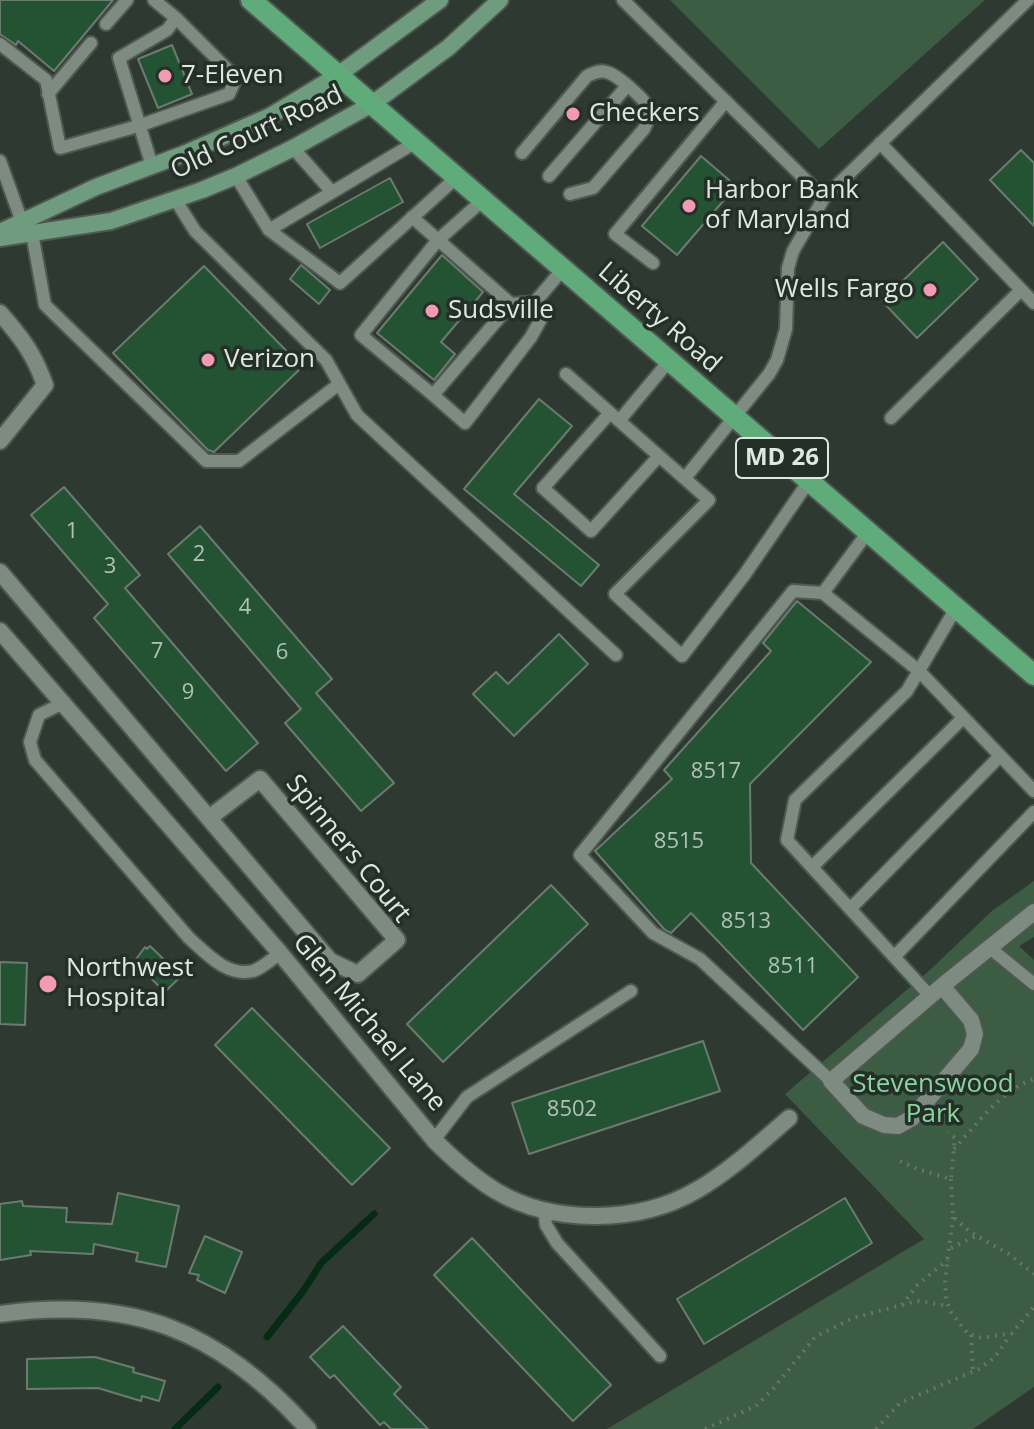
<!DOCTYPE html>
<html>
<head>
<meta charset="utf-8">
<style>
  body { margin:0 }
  canvas { display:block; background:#2e3a31 }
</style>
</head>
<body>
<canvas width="1034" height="1429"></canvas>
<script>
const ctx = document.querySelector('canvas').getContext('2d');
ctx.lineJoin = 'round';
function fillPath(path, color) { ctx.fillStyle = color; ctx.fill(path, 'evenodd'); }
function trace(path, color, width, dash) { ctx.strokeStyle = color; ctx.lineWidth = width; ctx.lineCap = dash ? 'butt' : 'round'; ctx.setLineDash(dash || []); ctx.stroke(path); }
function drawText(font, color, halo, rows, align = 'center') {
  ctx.font = font + ' "Open Sans",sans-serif'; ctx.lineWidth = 7; ctx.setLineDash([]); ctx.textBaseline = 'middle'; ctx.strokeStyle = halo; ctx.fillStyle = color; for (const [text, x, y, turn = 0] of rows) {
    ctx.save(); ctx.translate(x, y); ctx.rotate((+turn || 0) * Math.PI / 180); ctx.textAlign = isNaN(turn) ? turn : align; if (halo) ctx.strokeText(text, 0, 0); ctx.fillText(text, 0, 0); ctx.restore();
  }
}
fillPath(new Path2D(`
  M670 0H985L819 149Z
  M1034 881V937L1019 946 1034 960V1387L973 1429H607L924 1239 785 1094 930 970 992 911Z`), '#3c5c44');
trace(new Path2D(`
  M267 1337 304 1290 321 1263 374 1214
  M175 1429 218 1387`), '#052b14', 7);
const building = new Path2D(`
  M0 0H113L54 71 18 41 16 45 0 34Z
  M172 45 192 94 158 108 138 59Z
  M1021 150 1034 163V226L990 180Z
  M701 156 736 186 677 255 642 226Z
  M390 178 403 202 320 248 307 224Z
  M943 242 978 279 917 338 882 301Z
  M442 255 483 292 441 342 455 354 434 380 377 333Z
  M301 265 330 290 319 304 290 279Z
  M204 266 302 367 214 452 208 450 113 353Z
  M539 399 572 426 514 494 599 565 581 586 464 489Z
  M64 487 140 575 125 588 258 743 226 771 94 618 108 604 31 515Z
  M200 526 332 679 316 693 394 783 361 811 285 723 301 709 168 554Z
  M797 601 871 662 750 784 751 863 858 977 803 1030 691 913 671 933 665 930 595 851 672 779 664 770 771 651 763 643Z
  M559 634 588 664 514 736 473 694 496 672 508 684Z
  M551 885 588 924 443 1062 407 1024Z
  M150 946 181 976 165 992 134 962 145 947 147 949Z
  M0 962 27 963 25 1025 0 1024Z
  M252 1008 390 1148 352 1185 215 1045Z
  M703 1041 720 1091 529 1154 512 1103Z
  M118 1193 179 1206 166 1267 136 1261 138 1253 94 1244 93 1254 30 1251 31 1255 0 1260V1204L22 1201 23 1206 67 1208 66 1222 112 1224Z
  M845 1198 872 1243 704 1344 677 1299Z
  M205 1236 242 1252 225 1293 197 1280 199 1275 189 1273Z
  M472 1238 611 1385 573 1421 434 1275Z
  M343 1326 401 1387 394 1394 428 1429H391L384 1422 380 1425 334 1375 330 1378 310 1357Z
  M95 1357 134 1368 133 1372 165 1381 159 1401 142 1396 141 1401 98 1388 27 1389V1359Z`);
fillPath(building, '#235333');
trace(building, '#6d7a70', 2);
const service = new Path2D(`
  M623 0 824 198
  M106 24 127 0
  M0 44 46 80 60 148 138 126 229 94 236 78 176 18
  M48 94 91 43
  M880 143 1034 303
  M293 148 332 192
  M522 153 587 76C594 73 599 70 606 72 616 74 647 100 649 110 650 117 647 123 644 129L593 188 570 194
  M0 161 22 222
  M152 166 119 58 167 30 176 18 154 0
  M236 176 269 230 416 142
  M549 176 627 86
  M175 199 195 231 326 360 357 415 616 655
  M483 200 438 240 361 335 433 395 511 304 535 302 563 269
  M412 217 511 304
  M269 230 340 283 457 177
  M32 233 45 305 206 461H239L339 384
  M653 263 615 234 726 101
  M566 374 709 500 615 594 682 656 745 574 809 481
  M433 395 465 423 531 337 542 317 535 302
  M610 413 543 488 591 531 659 456
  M891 418 1021 290
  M619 421 669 361
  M685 478 769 374 777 360 786 329 788 268 793 251 824 198 1028 0
  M868 532 823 593 919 671 1034 791
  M823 593 793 591 580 855 653 933 700 959 831 1081
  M63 703 39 715 30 742 35 760 189 938C207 954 227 977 253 971 262 968 272 959 280 953
  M812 867 963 718
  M850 909 1000 756
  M990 948 1034 984
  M894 957 1034 812
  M930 996 787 840 795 800 907 691 956 608
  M434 1140 467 1097 631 991
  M544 1209 546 1225 557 1243 660 1356`);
const minor = new Path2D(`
  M0 313C22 338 34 354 45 385L0 441
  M0 572 330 961 358 974 397 940 260 779 209 818
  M0 631 280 953 434 1140C453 1159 473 1177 496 1191 553 1225 639 1224 697 1190 730 1171 760 1143 789 1118
  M942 986 971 1020 975 1034 971 1049 912 1118 898 1126 884 1125 863 1116 831 1081 942 986 1034 912
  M0 1314C132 1296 219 1330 308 1429`);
const secondary = new Path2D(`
  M0 232 96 187 186 153 270 116 338 75 440 0
  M0 238 111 221 202 190 236 176 293 148 372 104 449 47 500 0`);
const primary = new Path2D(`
  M251 0 1034 675`);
trace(service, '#4e5851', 16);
trace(minor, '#4e5851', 20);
trace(secondary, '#4e5851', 20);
trace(primary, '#4e5851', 24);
trace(new Path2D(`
  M954 1149C977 1124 1001 1090 1034 1079
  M900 1161 917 1169 951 1179 955 1138 948 1132
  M951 1179 953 1217 970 1232 1009 1254 1034 1274
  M953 1217 945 1279 946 1298 950 1311 968 1334 982 1338 1012 1333 1034 1307
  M951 1248 978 1235
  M902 1305 917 1301 949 1306
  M971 1335 973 1372
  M705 1429 756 1406 773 1389 815 1337 853 1318 902 1305 918 1284 948 1260
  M876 1429 900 1403 979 1369 995 1357 1010 1335`), '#6a746c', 4, [2, 6]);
trace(service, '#7e8b81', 12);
trace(minor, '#7e8b81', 16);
trace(secondary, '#6f9c7e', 16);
trace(primary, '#5fac7a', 20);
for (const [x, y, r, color] of [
  [165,76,8,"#f19ab1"],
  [573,114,8,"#f19ab1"],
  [689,206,8,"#f19ab1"],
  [930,290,8,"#f19ab1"],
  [432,311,8,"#f19ab1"],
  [208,360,8,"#f19ab1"],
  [48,984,10,"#f19ab1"]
]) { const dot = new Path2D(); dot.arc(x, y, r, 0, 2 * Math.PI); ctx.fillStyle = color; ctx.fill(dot); trace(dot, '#242f27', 3); }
drawText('22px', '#b0c2b6', null, [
  ["1",72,532],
  ["2",199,555],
  ["3",110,567],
  ["4",245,608],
  ["7",157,652],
  ["6",282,653],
  ["9",188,693],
  ["8517",716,772],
  ["8515",679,842],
  ["8513",746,922],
  ["8511",793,967],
  ["8502",572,1110]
]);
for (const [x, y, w] of [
  [782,458,92]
]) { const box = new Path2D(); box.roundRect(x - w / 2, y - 20, w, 40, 6); ctx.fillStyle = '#242f27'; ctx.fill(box); trace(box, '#dfe7e1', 2); }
drawText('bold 24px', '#dfe7e1', null, [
  ["MD 26",782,458]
]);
drawText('26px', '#dfe7e1', '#242f27', [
  ["7-Eleven",181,76],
  ["Checkers",589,114],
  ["Harbor Bank",705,191],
  ["of Maryland",705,221],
  ["Wells Fargo",914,290,"right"],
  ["Sudsville",448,311],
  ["Verizon",224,360],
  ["Northwest",66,969],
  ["Hospital",66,999]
], 'left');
drawText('26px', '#dfe7e1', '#242f27', [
  ["Old Court Road",257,133,-25],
  ["Liberty Road",659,318,41],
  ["Spinners Court",348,849,51],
  ["Glen Michael Lane",369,1023,50]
]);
drawText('26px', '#8ad49f', '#242f27', [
  ["Stevenswood",933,1085],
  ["Park",933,1115]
]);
</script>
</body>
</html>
